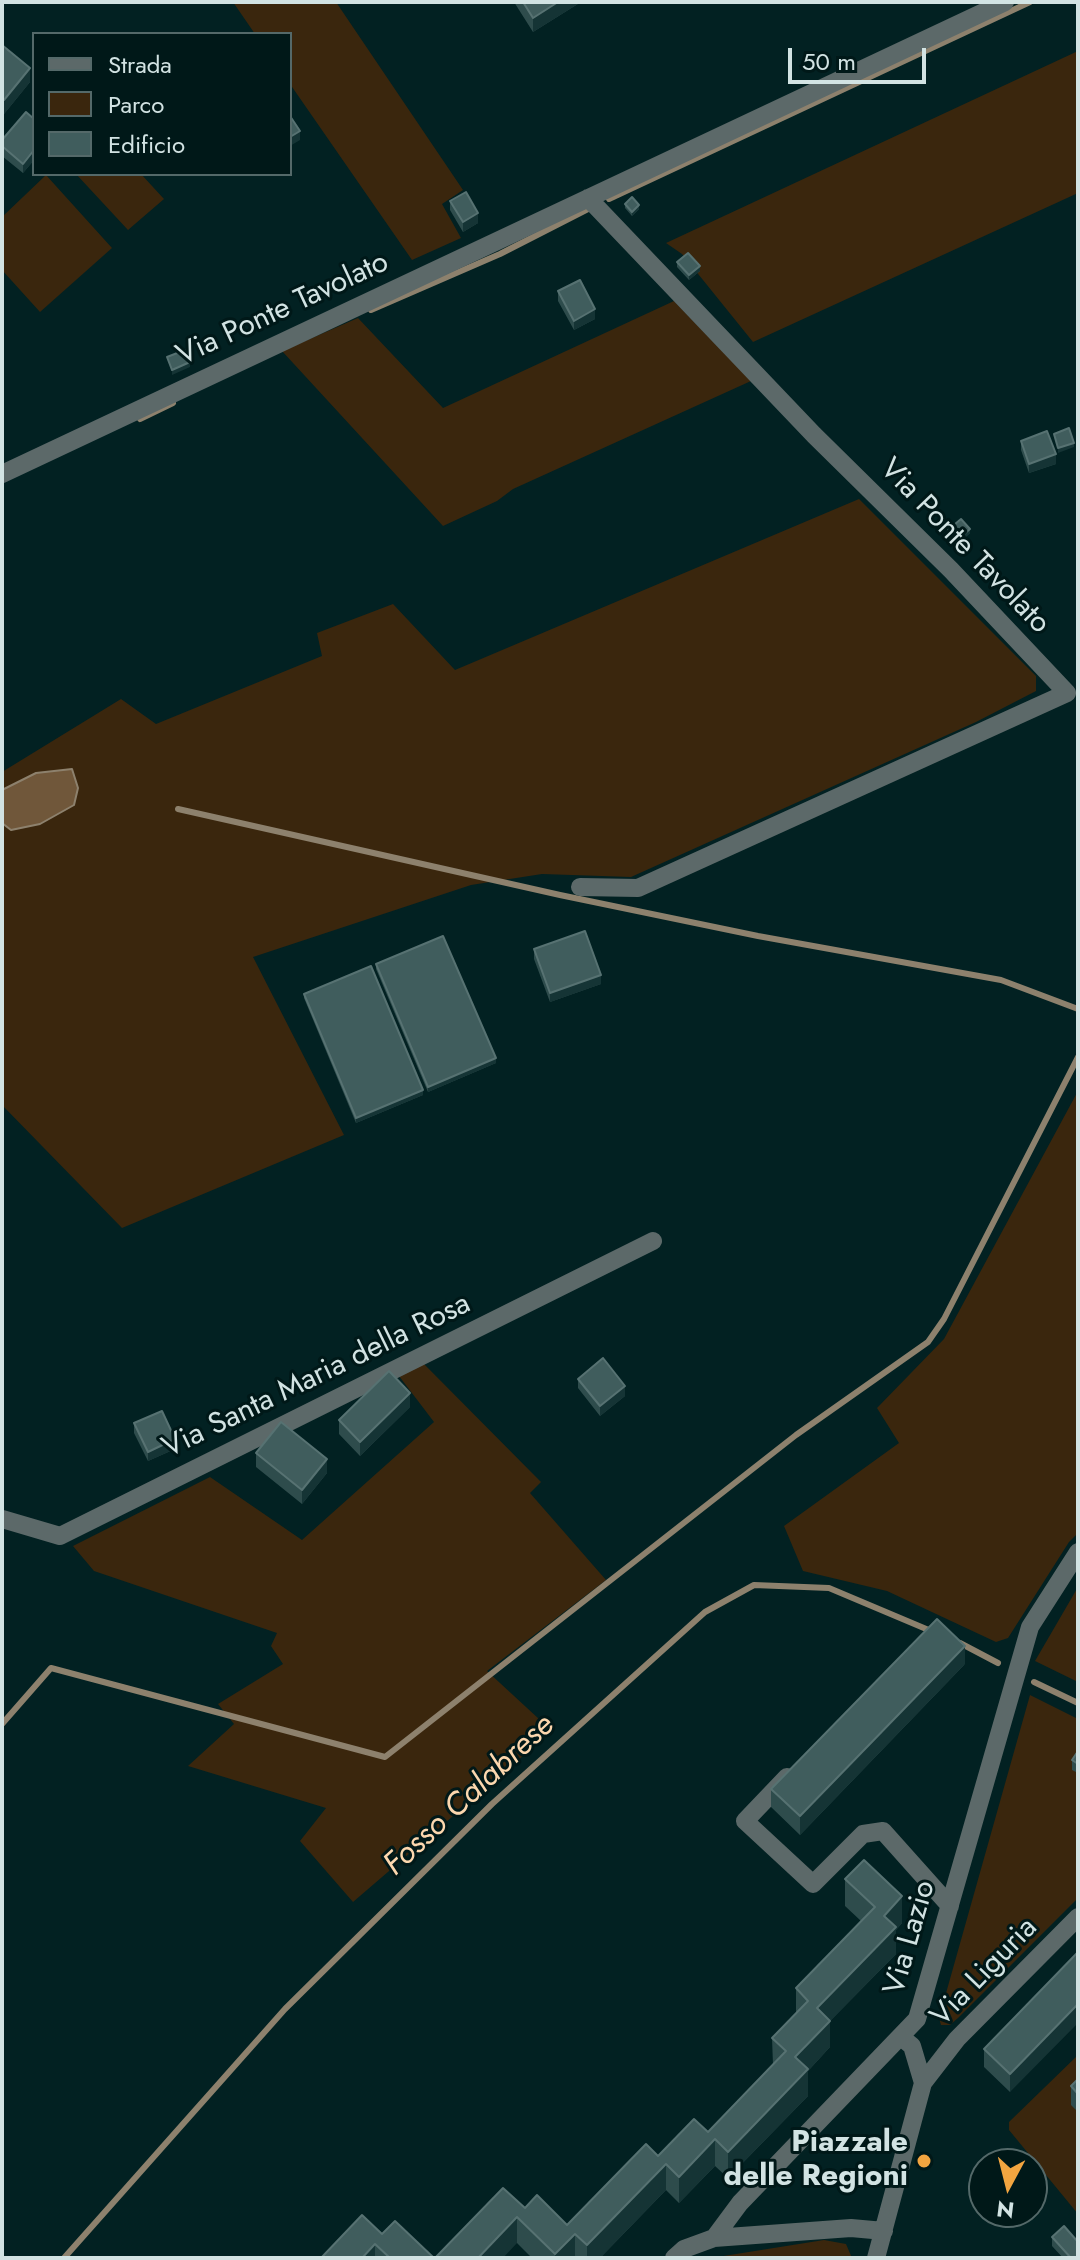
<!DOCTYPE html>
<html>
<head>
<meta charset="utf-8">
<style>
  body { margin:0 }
  #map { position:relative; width:1080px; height:2260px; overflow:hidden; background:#022122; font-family:Jost,sans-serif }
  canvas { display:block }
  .frame { position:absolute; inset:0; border:4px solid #d2e3e3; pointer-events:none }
  .legend { position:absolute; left:32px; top:32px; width:260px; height:144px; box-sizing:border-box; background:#001818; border:2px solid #546969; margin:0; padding:10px 14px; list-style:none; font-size:24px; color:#d2e3e3 }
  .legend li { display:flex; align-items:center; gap:16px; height:40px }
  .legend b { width:40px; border:2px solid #546969 }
  .north { position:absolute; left:968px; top:2148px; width:80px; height:80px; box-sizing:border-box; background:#001818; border:2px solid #546969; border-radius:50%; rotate:187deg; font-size:22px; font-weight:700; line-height:32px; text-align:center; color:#d2e3e3 }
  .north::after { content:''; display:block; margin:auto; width:28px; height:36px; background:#f2a540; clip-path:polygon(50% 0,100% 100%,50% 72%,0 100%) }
  .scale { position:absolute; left:788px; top:48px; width:138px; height:36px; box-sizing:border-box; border:4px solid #d2e3e3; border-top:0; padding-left:10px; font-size:24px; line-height:28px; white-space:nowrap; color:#d2e3e3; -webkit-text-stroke:6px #001818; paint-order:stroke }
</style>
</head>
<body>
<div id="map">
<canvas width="1080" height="2260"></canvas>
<div class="frame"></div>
<ul class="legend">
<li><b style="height:10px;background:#5c6969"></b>Strada</li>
<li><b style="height:22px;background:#3a260d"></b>Parco</li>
<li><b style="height:22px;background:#405d5d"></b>Edificio</li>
</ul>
<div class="north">N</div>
<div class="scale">50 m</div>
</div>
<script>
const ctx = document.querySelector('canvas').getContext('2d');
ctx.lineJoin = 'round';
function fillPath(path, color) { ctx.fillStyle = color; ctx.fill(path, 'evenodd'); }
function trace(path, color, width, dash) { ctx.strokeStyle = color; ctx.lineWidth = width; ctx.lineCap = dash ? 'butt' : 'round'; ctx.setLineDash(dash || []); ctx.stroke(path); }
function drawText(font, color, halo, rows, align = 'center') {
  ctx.font = font + ' Jost,sans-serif'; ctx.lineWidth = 6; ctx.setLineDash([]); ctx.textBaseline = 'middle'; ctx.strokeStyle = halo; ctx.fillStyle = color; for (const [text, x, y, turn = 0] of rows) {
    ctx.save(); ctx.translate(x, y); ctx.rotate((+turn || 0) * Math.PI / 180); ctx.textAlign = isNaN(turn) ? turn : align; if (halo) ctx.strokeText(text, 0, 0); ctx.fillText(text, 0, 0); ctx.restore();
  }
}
fillPath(new Path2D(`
  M233 2H336L463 190 442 204 461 238 412 260 290 84V34H255Z
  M1078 51V193L753 342 682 254 666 243Z
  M76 174H141L164 199 128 230Z
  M46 175 112 248 40 312 2 270V217Z
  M674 301 751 381 513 489 497 501 443 526 282 351 358 318 443 408Z
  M859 499 1036 676V691L976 722 631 877 542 874 471 885 253 957 344 1135 122 1228 2 1105V772L121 699 156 724 322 656 317 633 393 604 455 670Z
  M1078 1091V1533L1069 1542 1008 1638 996 1642 887 1591 803 1571 784 1526 899 1443 877 1408 944 1339Z
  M424 1364 541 1482 530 1493 606 1580 487 1671 552 1731 353 1902 300 1841 326 1808 188 1766 234 1724 218 1704 283 1664 271 1646 277 1633 94 1571 73 1546 210 1477 302 1540 434 1422 399 1376Z
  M1078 1587V1682L1035 1661Z
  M1030 1695 1078 1719V1898L958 2018 950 2025H941L939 2018Z
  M1078 2055V2214L1009 2130V2122Z
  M824 2240 846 2244 852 2258H711Z`), '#3a260d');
const water = new Path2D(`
  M72 769 78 788 74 805 40 824 11 830 2 823V790L36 773Z`);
fillPath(water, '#70573a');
trace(water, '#8d816d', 2);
trace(new Path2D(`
  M609 199 1030 2
  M371 310 500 254 588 209
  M140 419 173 403
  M178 809 560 895 758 936 1001 980 1078 1009
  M960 1643 998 1663
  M1034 1682 1078 1703
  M2 1724 51 1668 385 1757 796 1435 928 1342 944 1319 1078 1057
  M64 2258 285 2009 492 1804 705 1612 754 1585 829 1588 931 1631`), '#8d816d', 6);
trace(new Path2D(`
  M2 474 1005 2
  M580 887 638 888 1067 693 951 570 814 435 588 198
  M2 1519 60 1536 653 1241
  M787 1777 745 1821 813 1884 863 1834 883 1831 950 1906
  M901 2037 912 2046 923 2083 957 2039 1078 1917
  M714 2238 851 2228 884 2231
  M674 2258 684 2249 714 2238 740 2203 917 2019 1030 1627 1078 1552
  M876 2258 923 2083`), '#5c6969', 18);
fillPath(new Path2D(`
  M514 2H581L533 32Z
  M2 45 30 82 4 114 2 112Z
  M34 119V160L23 173 2 156V140Z
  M450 201 478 223 463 232 450 210Z
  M625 204 639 209 632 216 625 208Z
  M677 262 700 271 689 280 677 267Z
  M558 291 595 319 574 330 558 301Z
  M1021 441 1056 464 1029 473 1021 450Z
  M948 530 970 533 957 545 948 535Z
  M534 949 601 984 550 1002 534 959Z
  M376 964 496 1063 428 1092 376 969Z
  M304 994 423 1095 356 1123 304 998Z
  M578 1379 625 1396 600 1416 578 1388Z
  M410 1407 360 1456 339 1434V1420Z
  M134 1423 175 1449 148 1461 134 1433Z
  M256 1453 327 1473 302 1504 256 1467Z
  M965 1664 800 1835 771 1807V1789Z
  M1078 1751V1773L1072 1770V1760Z
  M845 1879 902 1923 896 1930V1954L830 2021V2047L808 2071V2096L728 2178 715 2166 679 2203 666 2190 600 2258H532L517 2243 435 2258 525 2208 567 2225 658 2156 708 2132 773 2065 772 2038 796 2013V1988L861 1921 845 1906Z
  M1078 1952 1010 2092 984 2067V2049Z
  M1078 2079V2112L1071 2105V2086Z
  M382 2234 434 2258H321Z
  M1052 2237 1078 2258H1063L1052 2246Z`), '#2e4c4c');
fillPath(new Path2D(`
  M558 2H581L533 32V18Z
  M30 68V82L4 114V100Z
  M300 131V140L290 146V137Z
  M34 150V160L23 173V164Z
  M639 205V209L632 216V212Z
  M478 213V223L463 232V222Z
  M700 266V271L689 280V275Z
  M595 309V319L574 330V321Z
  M190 362V367L172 375V370Z
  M1074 443V447L1058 453V448Z
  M1056 454V464L1029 473V464Z
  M970 529V533L957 545V540Z
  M601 975V984L550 1002V993Z
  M496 1058V1063L428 1092V1087Z
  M423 1090V1095L356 1123V1118Z
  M625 1386V1396L600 1416V1406Z
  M410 1393V1407L360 1456V1442Z
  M175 1439V1449L148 1461V1452Z
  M327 1459V1473L302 1504V1490Z
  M965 1646V1664L800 1835V1816Z
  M902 1896V1923L896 1930V1954L830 2021V2047L808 2071V2096L728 2178V2152L795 2057 817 2008 884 1916Z
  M1078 2004V2023L1010 2092V2074Z
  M715 2139V2166L679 2203V2177Z
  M666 2164V2190L600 2258H587V2245Z
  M517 2217V2243L503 2258H478Z
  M575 2234V2258H555V2254Z
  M375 2244V2258H362Z`), '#153435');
const building = new Path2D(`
  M523 2H558L533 18Z
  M2 45 30 68 4 100 2 98Z
  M26 112 34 119V150L23 164 2 146V140Z
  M290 116 300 131 290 137Z
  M466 192 478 213 463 222 450 201Z
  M632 197 639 205 632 212 625 204Z
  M688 253 700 266 689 275 677 262Z
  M580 280 595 309 574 321 558 291Z
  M185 350 190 362 172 370 167 357Z
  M1069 428 1074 443 1058 448 1054 434Z
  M1047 431 1056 454 1029 464 1021 441Z
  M961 519 970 529 957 540 948 530Z
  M585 931 601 975 550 993 534 949Z
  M443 936 496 1058 428 1087 376 964Z
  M371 966 423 1090 356 1118 304 994Z
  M603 1358 625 1386 600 1406 578 1379Z
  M389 1371 410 1393 360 1442 339 1420Z
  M162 1411 175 1439 148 1452 134 1423Z
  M281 1422 327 1459 302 1490 256 1453Z
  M937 1619 965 1646 800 1816 771 1789Z
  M1078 1751V1764L1072 1760Z
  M864 1860 902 1896 884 1916 896 1927 817 2008 830 2021 795 2057 808 2069 728 2152 715 2139 679 2177 666 2164 587 2245 575 2234 555 2254 517 2217 478 2258H435L503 2188 525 2208 537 2195 567 2225 646 2144 658 2156 694 2119 708 2132 786 2051 772 2038 808 2001 796 1988 875 1907 845 1879Z
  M1078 1952V2004L1010 2074 984 2049Z
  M1078 2079V2094L1071 2086Z
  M362 2215 382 2234 395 2221 434 2258H390L375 2244 362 2258H321Z
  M1064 2226 1078 2242V2258H1071L1052 2237Z`);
fillPath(building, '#405d5d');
trace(building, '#577272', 2);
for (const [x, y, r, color] of [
  [924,2161,8,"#f2a540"]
]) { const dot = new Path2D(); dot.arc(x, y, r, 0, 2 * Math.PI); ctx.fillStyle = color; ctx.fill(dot); trace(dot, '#001818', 3); }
drawText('30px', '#d2e3e3', '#001818', [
  ["Via Ponte Tavolato",283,310,-25],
  ["Via Ponte Tavolato",964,547,46],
  ["Via Santa Maria della Rosa",317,1377,-26],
  ["Via Lazio",911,1938,-74],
  ["Via Liguria",985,1973,-46]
]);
drawText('bold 30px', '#d2e3e3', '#001818', [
  ["Piazzale",908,2144],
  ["delle Regioni",908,2178]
], 'right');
drawText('italic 32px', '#fcd7ae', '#001818', [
  ["Fosso Calabrese",470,1796,-43]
]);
</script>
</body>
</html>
